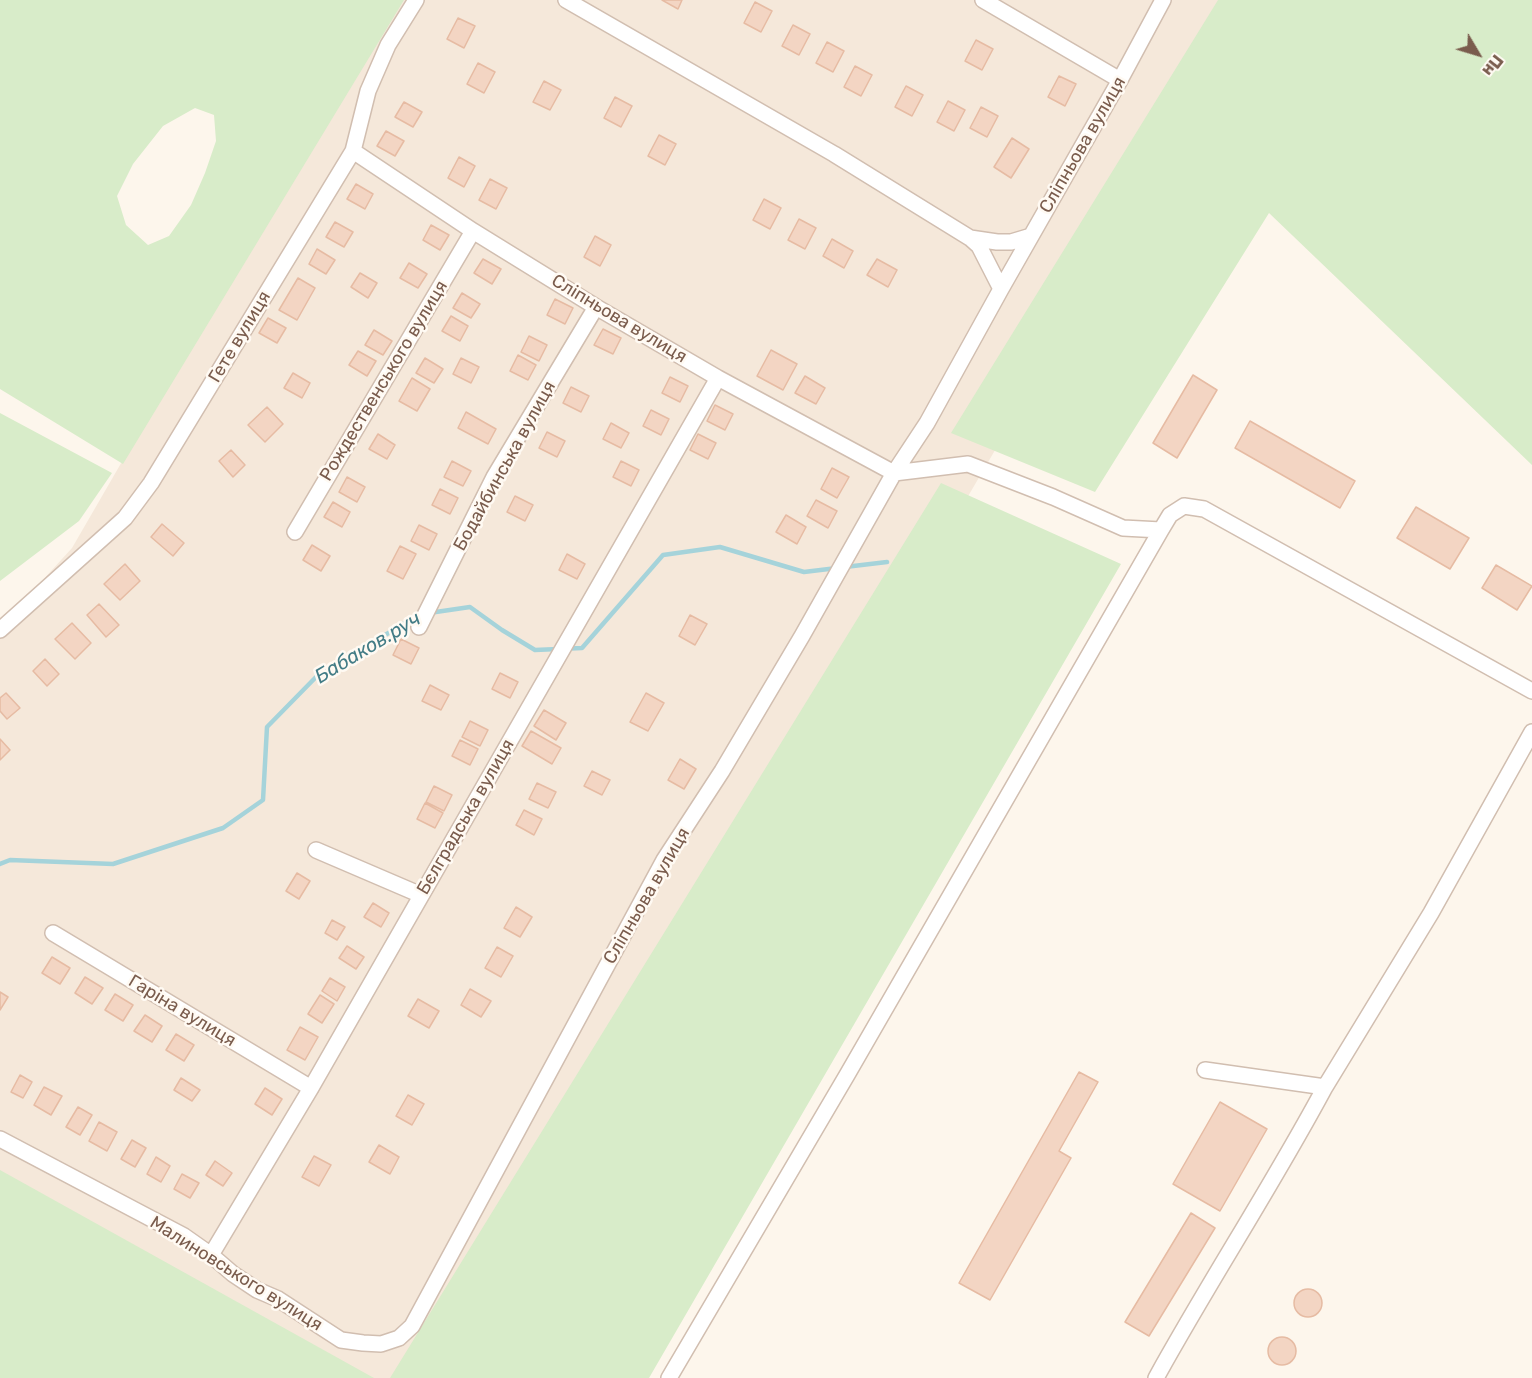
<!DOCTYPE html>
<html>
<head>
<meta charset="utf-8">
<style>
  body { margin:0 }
  #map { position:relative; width:1532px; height:1378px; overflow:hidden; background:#fdf6ec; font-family:Rubik,sans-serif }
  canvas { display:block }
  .north { position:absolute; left:1448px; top:24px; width:60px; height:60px; -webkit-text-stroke:4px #fffaf3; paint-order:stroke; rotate:128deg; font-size:16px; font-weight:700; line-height:24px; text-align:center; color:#7a5c4d }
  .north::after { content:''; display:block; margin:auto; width:21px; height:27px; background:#7a5c4d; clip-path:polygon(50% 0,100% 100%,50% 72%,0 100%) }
</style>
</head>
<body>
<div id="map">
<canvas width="1532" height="1378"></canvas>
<div class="north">Пн</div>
</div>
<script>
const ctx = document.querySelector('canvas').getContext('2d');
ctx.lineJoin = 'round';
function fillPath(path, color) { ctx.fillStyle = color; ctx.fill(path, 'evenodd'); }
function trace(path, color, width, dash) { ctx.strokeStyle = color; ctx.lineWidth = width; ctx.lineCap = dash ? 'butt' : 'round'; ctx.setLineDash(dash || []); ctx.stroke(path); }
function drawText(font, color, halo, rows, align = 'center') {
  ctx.font = font + ' Rubik,sans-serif'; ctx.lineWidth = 5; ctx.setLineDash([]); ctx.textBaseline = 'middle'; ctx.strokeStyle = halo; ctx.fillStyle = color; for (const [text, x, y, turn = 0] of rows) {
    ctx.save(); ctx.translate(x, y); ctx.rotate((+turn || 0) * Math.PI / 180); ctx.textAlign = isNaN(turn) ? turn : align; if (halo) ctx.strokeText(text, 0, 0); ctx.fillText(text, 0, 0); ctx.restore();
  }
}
fillPath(new Path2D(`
  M389 0H1259L451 1378H346L0 1172V627L72 548Z`), '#f5e8da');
fillPath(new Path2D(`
  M0 0H404L123 464 0 389ZM195 108 214 115 216 141 205 173 191 205 169 236 148 245 126 225 117 196 133 164 163 126Z
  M1218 0H1532V465L1269 213 1095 492 951 433Z
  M0 413 112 473 79 521 0 581Z
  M941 483 1121 564 649 1378H390Z
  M0 1170 374 1378H0Z`), '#d8ecc9');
trace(new Path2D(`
  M845 567 887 562
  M429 613 470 607 502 630 535 650 582 648 663 555 720 547 804 572 837 568
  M0 864 10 860 113 864 223 828 263 800 267 727 317 676 420 614`), '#a5d3da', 4.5);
const building = new Path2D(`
  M662 0H682L678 9Z
  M755 2 772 11 761 32 744 23Z
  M458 18 475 26 464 48 447 39Z
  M793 25 810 34 799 55 782 46Z
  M976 40 993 49 982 70 965 61Z
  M827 42 844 51 833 72 816 63Z
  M478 63 495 72 484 93 467 84Z
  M855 66 872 75 861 96 844 87Z
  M1059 76 1076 84 1065 106 1048 97Z
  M544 81 561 90 550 110 533 102Z
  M906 86 923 95 912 116 895 107Z
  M615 97 632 106 621 127 604 118Z
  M948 101 965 110 954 131 937 122Z
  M404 102 422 112 413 127 395 117Z
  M981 107 998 116 987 137 970 128Z
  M386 131 404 141 395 156 377 146Z
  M659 135 676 144 665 165 648 156Z
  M1012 138 1029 149 1011 178 994 167Z
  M459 157 475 166 464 187 448 178Z
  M490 179 507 188 496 209 479 200Z
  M356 184 373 194 365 209 347 199Z
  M764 199 781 208 770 229 753 220Z
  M799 219 816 228 805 249 788 240Z
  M335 222 353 232 344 247 326 237Z
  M431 225 449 235 440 250 423 240Z
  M595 236 611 245 600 266 584 257Z
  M832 239 853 251 844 268 823 256Z
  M317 249 335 260 326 274 309 264Z
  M483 259 501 269 492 284 474 273Z
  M877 259 897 270 888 287 867 275Z
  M409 263 427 274 418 288 400 278Z
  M360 273 377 283 368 298 351 287Z
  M298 278 315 288 297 320 279 310Z
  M462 293 480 304 471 318 453 308Z
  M555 299 573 308 565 324 547 315Z
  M451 316 468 326 460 341 442 331Z
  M268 318 286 328 277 343 259 333Z
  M603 329 621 338 613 354 594 345Z
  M374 330 392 341 383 355 365 345Z
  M529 336 547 345 539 361 521 352Z
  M771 350 797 364 783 390 757 376Z
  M358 351 376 361 367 376 349 365Z
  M518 355 536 365 528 380 510 371Z
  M425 358 443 369 434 383 416 373Z
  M461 358 479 367 471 383 453 374Z
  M293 373 310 383 302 398 284 388Z
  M1193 375 1217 390 1177 458 1153 443Z
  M805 376 825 388 816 404 795 393Z
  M670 377 688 386 680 402 662 393Z
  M412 378 430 389 417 411 399 401Z
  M571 387 589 396 581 412 563 403Z
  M715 405 733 414 725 430 707 421Z
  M267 407 283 424 265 442 248 425Z
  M651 410 669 419 661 435 643 426Z
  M466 412 496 429 488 444 458 428Z
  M1250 421 1355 481 1340 508 1235 448Z
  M611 423 629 433 621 448 603 439Z
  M547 432 565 441 557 457 539 448Z
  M378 434 395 445 387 459 369 449Z
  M698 434 716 443 708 459 690 450Z
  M231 450 245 465 233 477 219 461Z
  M452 461 471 471 463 486 444 477Z
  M621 461 639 470 631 486 613 477Z
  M832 468 849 477 837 498 821 489Z
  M347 477 365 487 357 502 339 492Z
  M440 489 458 498 450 514 432 505Z
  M515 496 533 505 525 521 507 512Z
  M816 500 837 511 828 528 807 516Z
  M333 502 350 512 342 527 324 517Z
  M1416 507 1469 538 1450 569 1397 538Z
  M786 515 806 527 797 544 776 532Z
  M162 524 184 543 173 556 151 537Z
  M419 525 437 534 429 550 411 541Z
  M312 545 330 556 321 571 303 560Z
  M400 546 416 554 403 579 387 571Z
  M567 554 585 564 577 579 559 570Z
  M125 564 140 581 120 600 104 584Z
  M1496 565 1532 586 1517 610 1482 588Z
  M99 604 119 625 106 637 87 615Z
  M690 615 707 624 695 645 679 636Z
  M72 623 91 643 75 659 55 639Z
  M401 639 419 648 411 664 393 655Z
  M45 659 59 674 47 686 33 671Z
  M500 673 518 682 510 698 492 689Z
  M430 685 449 695 441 710 422 701Z
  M6 693 20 708 7 719 0 711V698Z
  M646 693 664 703 648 731 630 722Z
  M544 710 566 723 556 740 534 726Z
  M470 721 488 730 480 746 462 737Z
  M531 731 561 748 552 764 522 746Z
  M0 739 10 750 0 760Z
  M460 740 478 749 470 765 452 756Z
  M680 759 696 769 684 789 668 780Z
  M592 771 610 780 602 795 584 786Z
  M537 783 556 792 548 808 529 799Z
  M434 786 452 795 444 811 426 802Z
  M425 803 443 813 435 828 417 819Z
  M524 810 542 819 534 835 516 825Z
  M297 873 310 881 299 899 286 891Z
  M373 903 389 913 381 927 364 917Z
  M516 907 532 917 520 937 504 928Z
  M332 920 345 927 337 940 325 933Z
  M347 946 364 957 356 969 339 958Z
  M497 947 513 956 501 977 485 968Z
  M52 957 70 968 60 984 42 973Z
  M85 977 103 988 92 1004 75 993Z
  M330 978 345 987 337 1001 322 991Z
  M470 989 491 1001 481 1017 461 1005Z
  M0 992 8 997 0 1010Z
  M115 994 133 1005 123 1021 105 1010Z
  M320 995 334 1004 322 1023 308 1014Z
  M418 999 439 1011 429 1028 408 1016Z
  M145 1015 162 1026 152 1042 134 1031Z
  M300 1027 318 1037 305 1060 287 1050Z
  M176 1034 194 1045 184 1061 166 1050Z
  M1079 1072 1098 1082 1059 1151 1071 1158 990 1300 959 1283Z
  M20 1075 32 1082 23 1098 11 1092Z
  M181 1078 200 1090 192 1101 174 1090Z
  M44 1087 62 1096 51 1115 34 1105Z
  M265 1088 282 1099 272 1115 255 1104Z
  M408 1095 424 1104 412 1125 396 1116Z
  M1220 1102 1267 1129 1220 1211 1173 1184Z
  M78 1107 92 1115 80 1135 66 1127Z
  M99 1122 117 1132 107 1151 89 1141Z
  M132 1140 146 1148 135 1167 121 1159Z
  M379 1145 399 1157 390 1174 369 1162Z
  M314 1156 331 1165 319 1186 302 1177Z
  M156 1157 170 1166 161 1182 147 1174Z
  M215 1161 232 1173 223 1186 206 1175Z
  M182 1174 199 1183 190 1198 174 1189Z
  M1191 1213 1215 1228 1149 1336 1125 1322Z
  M1294 1303a14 14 0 1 1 28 0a14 14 0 1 1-28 0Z
  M1268 1351a14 14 0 1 1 28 0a14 14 0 1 1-28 0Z`);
fillPath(building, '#f3d5c3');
trace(building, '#e6bba3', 1.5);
const minor = new Path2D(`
  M566 0 834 154 970 238 979 246 1001 289
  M983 0 1120 80
  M353 151 473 231 596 307 718 378 894 473 968 464 1053 497 1123 528 1161 530
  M970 238 997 242H1011L1031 236
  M295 532 473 231
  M419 627 494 477 596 307
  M0 630 125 518 151 483 353 151 368 91 388 45 416 0
  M316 850 421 895
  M53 933 311 1088
  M1205 1070 1325 1087 1431 913 1532 732
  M0 1139 184 1236 211 1255 233 1274 257 1290 278 1299 341 1340 363 1343 381 1344 399 1338 412 1326 664 860 722 771 802 636 894 473 927 423 1001 289 1120 80 1163 0
  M211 1255 311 1088 718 378
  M669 1378 847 1075 1161 530 1170 515 1184 506 1204 509 1532 691
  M1156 1378C1210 1280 1272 1186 1325 1087`);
trace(minor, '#d1beb0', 18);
trace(minor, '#fff', 15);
drawText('18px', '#7a5c4d', '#fffaf3', [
  ["Сліпньова вулиця",1083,145,-60],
  ["Сліпньова вулиця",619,319,31],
  ["Гете вулиця",240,337,-59],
  ["Рождественського вулиця",384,381,-59],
  ["Бодайбинська вулиця",505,466,-61],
  ["Бєлградська вулиця",466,817,-60],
  ["Сліпньова вулиця",647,896,-60],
  ["Гаріна вулиця",182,1011,31],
  ["Малиновського вулиця",236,1274,32]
]);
drawText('italic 20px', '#437c86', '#fffaf3', [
  ["Бабаков.руч",368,648,-31]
]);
</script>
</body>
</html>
